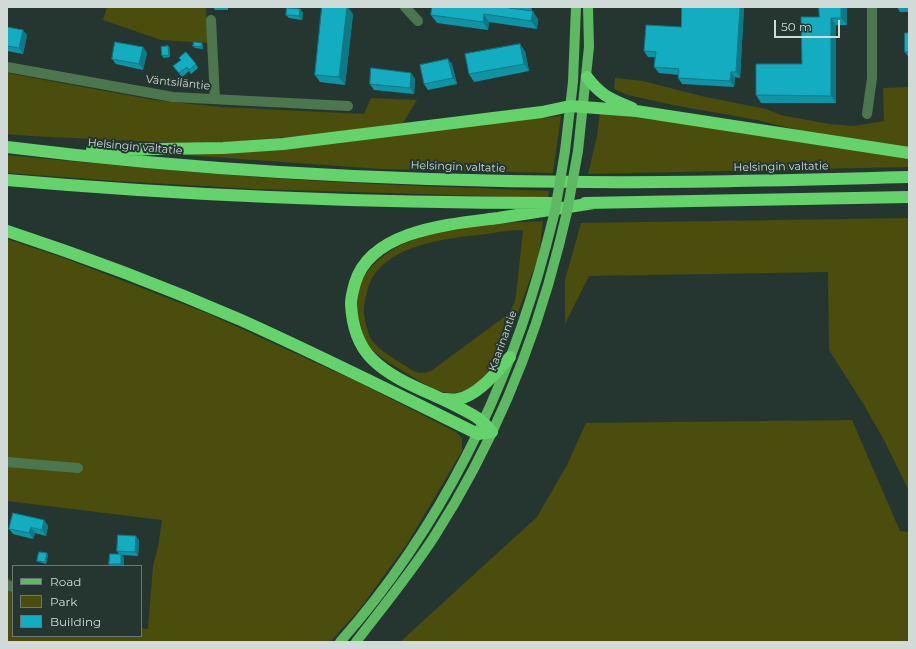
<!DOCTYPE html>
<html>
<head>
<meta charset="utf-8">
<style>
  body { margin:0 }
  #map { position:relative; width:916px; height:649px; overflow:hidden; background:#253631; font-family:Montserrat,sans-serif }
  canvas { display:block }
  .frame { position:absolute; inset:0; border:8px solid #d0dad7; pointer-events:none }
  .legend { position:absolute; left:12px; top:565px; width:130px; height:72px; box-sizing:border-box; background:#253631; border:1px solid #697873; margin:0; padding:5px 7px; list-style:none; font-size:12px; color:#d0dad7 }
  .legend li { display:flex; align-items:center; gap:8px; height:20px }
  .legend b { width:20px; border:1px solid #697873 }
  .scale { position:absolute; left:774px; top:20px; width:66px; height:18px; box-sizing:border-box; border:2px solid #d0dad7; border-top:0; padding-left:5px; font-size:12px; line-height:14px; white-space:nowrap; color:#d0dad7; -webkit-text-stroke:3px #253631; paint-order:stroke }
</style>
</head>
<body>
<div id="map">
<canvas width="916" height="649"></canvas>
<div class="frame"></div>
<ul class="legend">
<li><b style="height:5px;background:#5eb963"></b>Road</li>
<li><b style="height:11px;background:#4a4d0b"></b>Park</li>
<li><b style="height:11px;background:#13acc0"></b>Building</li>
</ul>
<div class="scale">50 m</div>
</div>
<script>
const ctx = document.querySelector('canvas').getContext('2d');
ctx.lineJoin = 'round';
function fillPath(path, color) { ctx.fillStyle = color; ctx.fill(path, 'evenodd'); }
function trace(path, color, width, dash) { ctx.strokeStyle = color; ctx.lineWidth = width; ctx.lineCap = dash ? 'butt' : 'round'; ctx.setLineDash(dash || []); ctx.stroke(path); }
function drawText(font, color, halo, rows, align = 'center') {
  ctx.font = font + ' Montserrat,sans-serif'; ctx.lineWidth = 4; ctx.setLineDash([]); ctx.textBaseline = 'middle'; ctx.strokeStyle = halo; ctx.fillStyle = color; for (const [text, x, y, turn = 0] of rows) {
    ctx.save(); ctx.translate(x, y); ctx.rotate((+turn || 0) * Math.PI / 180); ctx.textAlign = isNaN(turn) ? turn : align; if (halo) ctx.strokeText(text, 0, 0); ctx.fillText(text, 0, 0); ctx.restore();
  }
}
fillPath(new Path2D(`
  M107 7H206L208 43 161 40 103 20Z
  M7 73 154 100 221 107 364 114 371 98 417 100 403 123 312 135 201 144 31 136 7 134Z
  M615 78 643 81 701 96 766 109 781 115 829 124 854 126 884 121 883 88 909 87V148L814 134 757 120 673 105 628 95 614 89Z
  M600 112 654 120 703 124 909 157V167L588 174 597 136Z
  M561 116 553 173 381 169 184 155V153Z
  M7 155C90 163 173 171 257 177 354 184 452 187 549 191L548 198 256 189 116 181 7 173Z
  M909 218V491L885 442 864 405 829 350 828 272 589 276 565 324V280L581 223Z
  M543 221C541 233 541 246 538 257 535 268 530 278 527 288 516 318 497 377 466 390 445 399 428 386 411 376 397 367 380 359 369 346 362 338 359 326 357 316 349 266 398 242 438 231 471 222 510 223 543 221ZM523 230 516 295 514 304 507 315 431 371C416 376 413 370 401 363 391 357 372 345 369 335 367 329 365 321 364 314 363 307 365 300 367 293 376 245 447 238 487 234 499 232 511 230 523 230Z
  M7 239 64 258 209 314 358 382 456 432 462 438V451L407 544 359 610 330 642H7V577L13 581V636H141V628L148 629 153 566 158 547 162 520 7 501Z
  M852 420 900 531 909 532V642H400L537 517 567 465 586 423Z`), '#4a4d0b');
trace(new Path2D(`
  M405 7 418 21
  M211 20 215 99
  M7 67 173 97 348 106
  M867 114 872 78V7
  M7 462 78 468
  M7 585 13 587`), '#4c764d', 10);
trace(new Path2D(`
  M565 151 573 82 576 7
  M578 151 589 47 588 7
  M340 642C440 529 508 391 546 246
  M356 642C382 608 410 574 434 537 491 448 533 348 559 245`), '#5eb963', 10);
trace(new Path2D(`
  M587 77C601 96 611 99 632 108
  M7 147C199 171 393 181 587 182 694 183 802 180 909 177
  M92 150 223 148 283 144 542 112 570 106 636 111 909 153
  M7 180C189 196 371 203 553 203
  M585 203 909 197
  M7 231C86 257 165 287 241 320 321 356 399 395 478 434L492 432C481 418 473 415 458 407 430 392 395 382 372 359 357 344 352 325 351 304 351 297 353 290 355 283 371 229 453 224 498 218 530 213 562 208 594 203
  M445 399C449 399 454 400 458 399 478 396 497 371 510 357`), '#64d36b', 12);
trace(new Path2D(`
  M559 245 567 212 578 151
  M546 246 555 211 565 151`), '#5eb963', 10);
fillPath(new Path2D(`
  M213 7H228V10H215Z
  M502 7H532V11L538 19 537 29 489 22 488 30 437 23 431 15Z
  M682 7H744L740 78 735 77 734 87 682 84 678 78 679 75 659 73 654 67 655 57H648L644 51 681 27Z
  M819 7H847V25H836V103H761L756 95 802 64 819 17Z
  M897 7H909V12H900Z
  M300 9 303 13 302 20 289 18 286 15Z
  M353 14 345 85 320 82 315 75Z
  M7 27 27 35 23 54 7 51Z
  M909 33V58L905 52Z
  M203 45V49L195 48 193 46Z
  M168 46 170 48V57L164 58 162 56Z
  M143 47 147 53 143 70 116 64 112 59Z
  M525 51 529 71 474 82 469 74Z
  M448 59 452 64 457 84 428 90 424 84Z
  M196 64 198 68 191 74 189 71 182 77 173 66Z
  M411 73 415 79 414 94 374 90 370 84Z
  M44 520 48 526 46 536 35 533 33 539 13 534 9 529Z
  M139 540 138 556 122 555 124 558V566H111L109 564 119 554 117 551Z
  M48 555 46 564 39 562 37 561Z`), '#1094a5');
fillPath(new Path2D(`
  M347 7H348L353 14 345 85 339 77Z
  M529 7H532V11Z
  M740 7H744L740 78 736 72Z
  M841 7H847V25L841 18Z
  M300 9 303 13 302 20 299 16Z
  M533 11 538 19 537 29 531 21Z
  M484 14 489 22 488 30 483 22Z
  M831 18 836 25V103L831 96Z
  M23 30 27 35 23 54 19 48Z
  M202 43 203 45V49L201 47Z
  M520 44 525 51 529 71 524 64Z
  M168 46 170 48V57L169 55Z
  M143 47 147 53 143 70 139 64Z
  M448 59 452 64 457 84 453 78Z
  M731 72 735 77 734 87 730 81Z
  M411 73 415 79 414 94 410 88Z
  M44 520 48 526 46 536 42 530Z
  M31 527 35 533 33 539 29 533Z
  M136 536 139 540 138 556 135 552Z
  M47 553 48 555 46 564 45 562Z
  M121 554 124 558V566H122L121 564Z`), '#0d7886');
const building = new Path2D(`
  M322 7H347L339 77 315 75Z
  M432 7H509V8L533 11 531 21 484 14 483 22 431 15Z
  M682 7H740L736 72H731L730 81 678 78 679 69 654 67 656 52 644 51 646 25 681 27Z
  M819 7H841V18H831V96L756 95V64H802L801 17H819Z
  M287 8 300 9 299 16 286 15Z
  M7 27 23 30 19 48 7 46Z
  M905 33H909V52H905Z
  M115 42 143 47 139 64 112 59Z
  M194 42 202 43 201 47 193 46Z
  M520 44 524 64 469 74 465 54Z
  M168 46 169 55 162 56 161 47Z
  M186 52 196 64 189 70 187 67 179 73 173 66 181 60 179 58Z
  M448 59 453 78 424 84 420 65Z
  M371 68 411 73 410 88 370 84Z
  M13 513 44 520 42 530 31 527 29 533 9 529Z
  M118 535 136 536 135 552 117 551Z
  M39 552 47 553 45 562 37 561Z
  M110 554H121V564H109Z`);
fillPath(building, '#13acc0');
trace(building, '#0d7886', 1);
drawText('11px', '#d0dad7', '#253631', [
  ["Väntsiläntie",178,83,6],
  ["Helsingin valtatie",135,147,5],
  ["Helsingin valtatie",458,167,2],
  ["Helsingin valtatie",781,167,-1],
  ["Kaarinantie",503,341,-70]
]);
</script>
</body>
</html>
